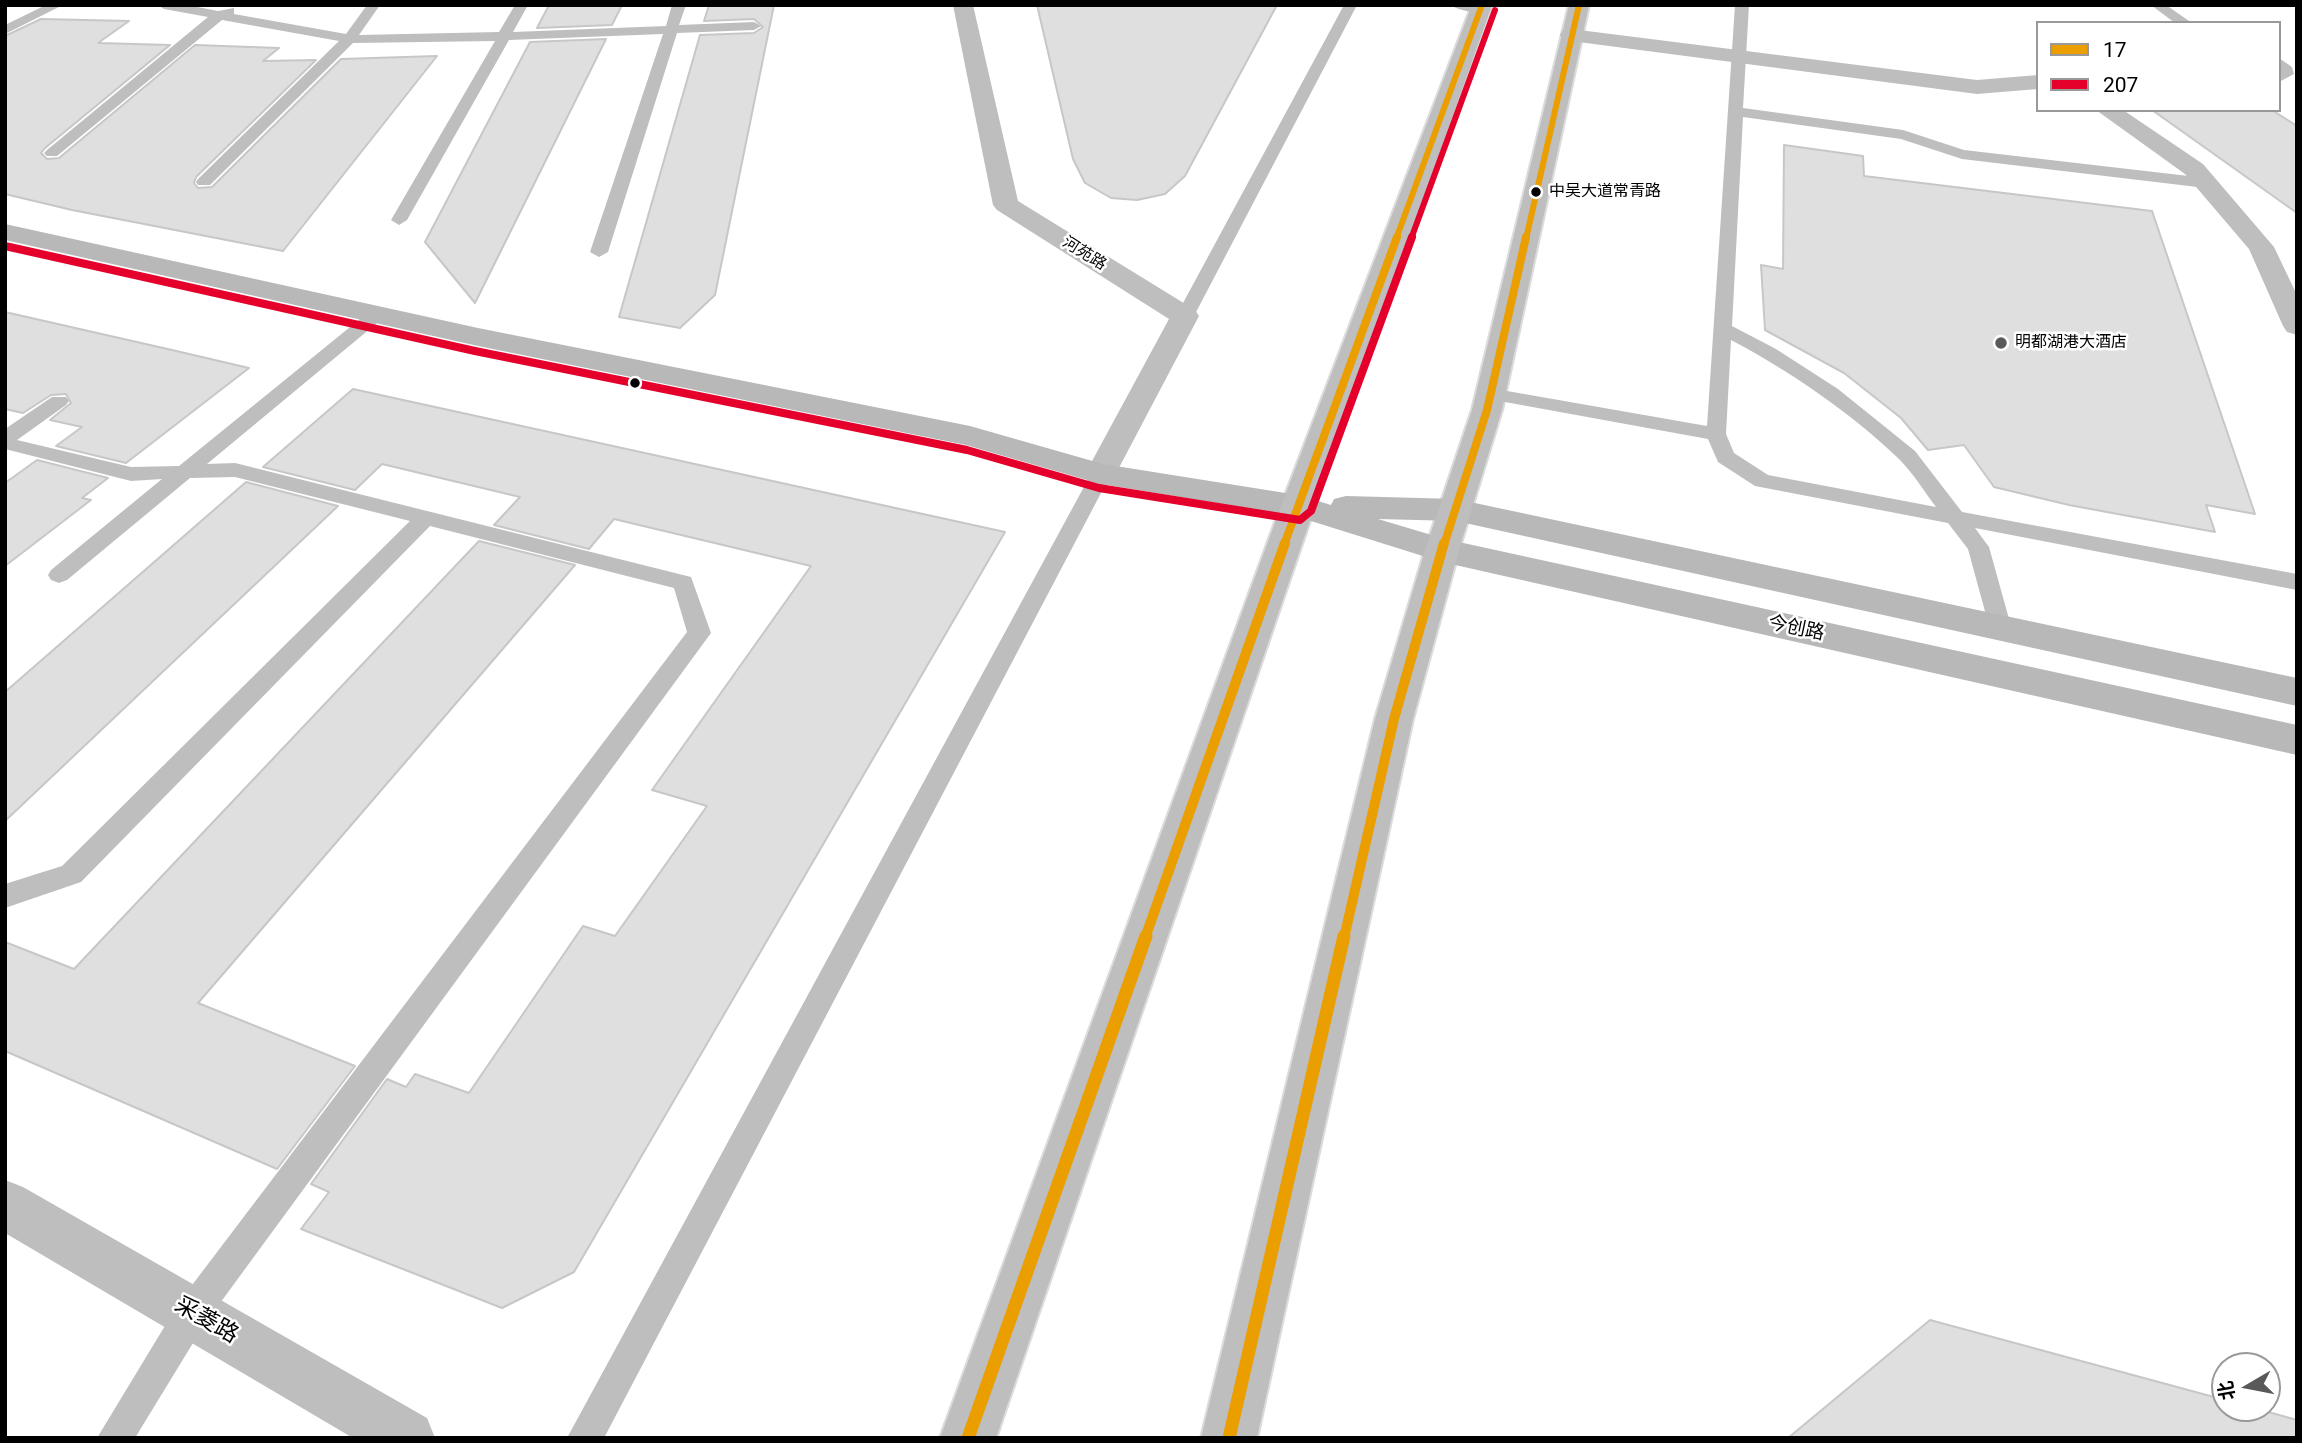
<!DOCTYPE html>
<html>
<head>
<meta charset="utf-8">
<style>
  body { margin:0 }
  #map { position:relative; width:2302px; height:1443px; overflow:hidden; background:#fff; font-family:Roboto,"Noto Sans SC",sans-serif }
  canvas { display:block }
  .frame { position:absolute; inset:0; border:7px solid #000; pointer-events:none }
  .legend { position:absolute; left:2036px; top:21px; width:245px; height:91px; box-sizing:border-box; background:#fff; border:2px solid #999; margin:0; padding:9px 12px; list-style:none; font-size:21px; color:#000 }
  .legend li { display:flex; align-items:center; gap:14px; height:35px }
  .legend b { width:35px; border:2px solid #999 }
  .north { position:absolute; left:2211px; top:1352px; width:70px; height:70px; box-sizing:border-box; background:#fff; border:2px solid #999; border-radius:50%; rotate:260deg; font-size:19px; font-weight:700; line-height:28px; text-align:center; color:#000 }
  .north::after { content:''; display:block; margin:auto; width:24px; height:32px; background:#595959; clip-path:polygon(50% 0,100% 100%,50% 72%,0 100%) }
</style>
</head>
<body>
<div id="map">
<canvas width="2302" height="1443"></canvas>
<div class="frame"></div>
<ul class="legend">
<li><b style="height:9px;background:#eb9e00"></b>17</li>
<li><b style="height:9px;background:#e4002b"></b>207</li>
</ul>
<div class="north">北</div>
</div>
<script>
const ctx = document.querySelector('canvas').getContext('2d');
ctx.lineJoin = 'round';
function fillPath(path, color) { ctx.fillStyle = color; ctx.fill(path, 'evenodd'); }
function trace(path, color, width, dash) { ctx.strokeStyle = color; ctx.lineWidth = width; ctx.lineCap = dash ? 'butt' : 'round'; ctx.setLineDash(dash || []); ctx.stroke(path); }
function drawText(font, color, halo, rows, align = 'center') {
  ctx.font = font + ' Roboto,"Noto Sans SC",sans-serif'; ctx.lineWidth = 5; ctx.setLineDash([]); ctx.textBaseline = 'middle'; ctx.strokeStyle = halo; ctx.fillStyle = color; for (const [text, x, y, turn = 0] of rows) {
    ctx.save(); ctx.translate(x, y); ctx.rotate((+turn || 0) * Math.PI / 180); ctx.textAlign = isNaN(turn) ? turn : align; if (halo) ctx.strokeText(text, 0, 0); ctx.fillText(text, 0, 0); ctx.restore();
  }
}
const building = new Path2D(`
  M549 5H622L612 25 537 28Z
  M709 5H774L715 295 680 328 619 317 700 35 754 33 763 27 754 19 704 21Z
  M1037 5H1277L1185 176 1165 194 1137 200 1111 198 1085 183 1073 159Z
  M41 19 129 21 98 43 170 45 45 148 41 153 47 159 59 158 195 45 279 48 263 61 316 60 196 177 194 183 198 188 212 187 341 59 437 56 283 251 72 210 5 194V36Z
  M606 39 475 303 425 242 530 42Z
  M2152 110H2272L2297 126V213Z
  M1784 145 1863 156 1864 176 2152 211 2255 514 2206 505 2215 532 2069 505 1994 487 1964 445 1928 450 1901 418 1844 373 1765 330 1761 265 1783 269Z
  M5 312 172 350 249 368 126 463 56 446 82 427 50 420 71 403 66 394 51 395 23 413 5 409Z
  M353 389 1005 532 574 1272 502 1308 301 1229 329 1192 311 1184 387 1079 406 1087 415 1074 469 1093 583 926 615 936 707 806 652 790 811 566 614 519 589 549 494 525 520 497 382 464 355 490 263 467Z
  M37 460 108 478 82 498 91 500 5 566V483Z
  M246 482 338 506 5 821V692Z
  M479 541 575 565 198 1003 355 1066 277 1169 5 1051V942L74 969Z
  M1930 1320 2225 1400V1408H2254L2297 1420V1438H1788Z`);
fillPath(building, '#dfdfdf');
trace(building, '#c7c7c7', 2);
const primary = new Path2D(`
  M1472 5H1492L1315 506 996 1438H940L1281 506Z
  M1569 5H1589L1502 410 1459 550 1413 719 1257 1438H1201L1375 719 1425 550 1472 410Z`);
trace(primary, '#dbdbdb', 4);
fillPath(new Path2D(`
  M46 5H63L5 34V25Z
  M158 5H187L218 11 234 8V14L346 34 367 5H380L359 35 499 32 515 5H528L513 32 666 26 672 5H686L679 25 754 22 761 26 754 30 677 33 608 252 599 257 590 252 663 34 509 40 407 220 399 225 391 220 495 41 353 43 210 185H198L196 182 198 179 339 41 222 20 57 156H47L44 153 47 150 208 17 164 9Z
  M1344 5H1357L1194 316 1185 321 1179 320 1176 316Z
  M1451 5H1486L1488 8C1479 15 1459 11 1451 5Z
  M1735 5H1749L1743 108 1903 130 1964 150 2206 178 2214 183 2206 188 1962 159 1901 139 1743 117 1732 326 1776 349 1838 389 1915 451 1962 512 2297 574V590L1975 528 1989 547 2011 626 2008 632 2000 634 1992 632 1989 626 1968 549 1948 523 1755 486 1718 462 1708 439 1483 398 1480 394 1483 390 1490 388 1707 426ZM1731 340C1791 372 1850 412 1899 459 1913 473 1924 491 1936 507L1768 475 1734 453 1726 434Z
  M2151 5H2166L2192 23H2175Z
  M2279 58 2292 67 2294 74 2279 82Z
  M377 309 386 314 383 318 207 464 235 463 691 577 711 633 204 1325 135 1438H97L180 1301 687 632 674 588 430 526 81 882 5 908V884L62 866 410 521 235 477 190 478 67 580 59 583 51 580 48 575 51 570 162 479 131 481 5 449V429L52 397H66L69 401 66 405 17 440 131 467 179 466 371 310Z
  M1101 467 1108 469 1111 474 604 1438H567L1091 474 1094 469Z`), '#bebebe');
fillPath(new Path2D(`
  M953 5H973L1018 201 1195 310 1199 316 1112 481 1101 484 1090 481 1085 474 1169 319 997 210 993 205Z
  M1571 29 1977 80 2038 75V89L1977 94 1563 40 1560 35 1563 30Z
  M2096 110H2123L2203 164 2274 247 2297 295V335L2287 332 2283 326 2249 249 2185 174Z
  M5 1180 23 1187 427 1418 435 1438H353L5 1233Z`), '#bebebe');
fillPath(new Path2D(`
  M5 224 478 328 970 426 1103 464 1298 495 1331 505 1334 499 1346 496 1456 499 2297 678V706L1456 521 1378 519 1445 539 2297 725V755L1442 562 1295 516 1101 484 966 445 478 346 5 240Z`), '#b8b8b8');
fillPath(primary, '#bebebe');
trace(new Path2D(`
  M1396 239 1482 5
  M1526 239 1579 5`), '#eb9e00', 6);
trace(new Path2D(`
  M1284 545 1397 237
  M1444 545 1487 410 1526 237`), '#eb9e00', 8);
trace(new Path2D(`
  M1145 938 1285 543
  M1344 938 1394 719 1444 543`), '#eb9e00', 10);
trace(new Path2D(`
  M968 1438 1146 936
  M1229 1438 1344 936`), '#eb9e00', 13);
trace(new Path2D(`
  M1411 239 1495 10`), '#e4002b', 6);
trace(new Path2D(`
  M5 246 475 351 967 450 1099 488 1300 520 1311 511 1412 237`), '#e4002b', 8);
for (const [x, y, r, color] of [
  [1536,192,6,"#000"],
  [2001,343,7,"#595959"],
  [635,383,6,"#000"]
]) { const dot = new Path2D(); dot.arc(x, y, r, 0, 2 * Math.PI); ctx.fillStyle = color; ctx.fill(dot); trace(dot, '#fff', 2.5); }
drawText('16px', '#000', '#fff', [
  ["中吴大道常青路",1549,192]
], 'left');
drawText('16px', '#000', '#fff', [
  ["河苑路",1084,254,32]
]);
drawText('16px', '#000', '#fff', [
  ["明都湖港大酒店",2015,343]
], 'left');
drawText('19px', '#000', '#fff', [
  ["今创路",1796,629,12]
]);
drawText('23px', '#000', '#fff', [
  ["采菱路",206,1321,30]
]);
</script>
</body>
</html>
